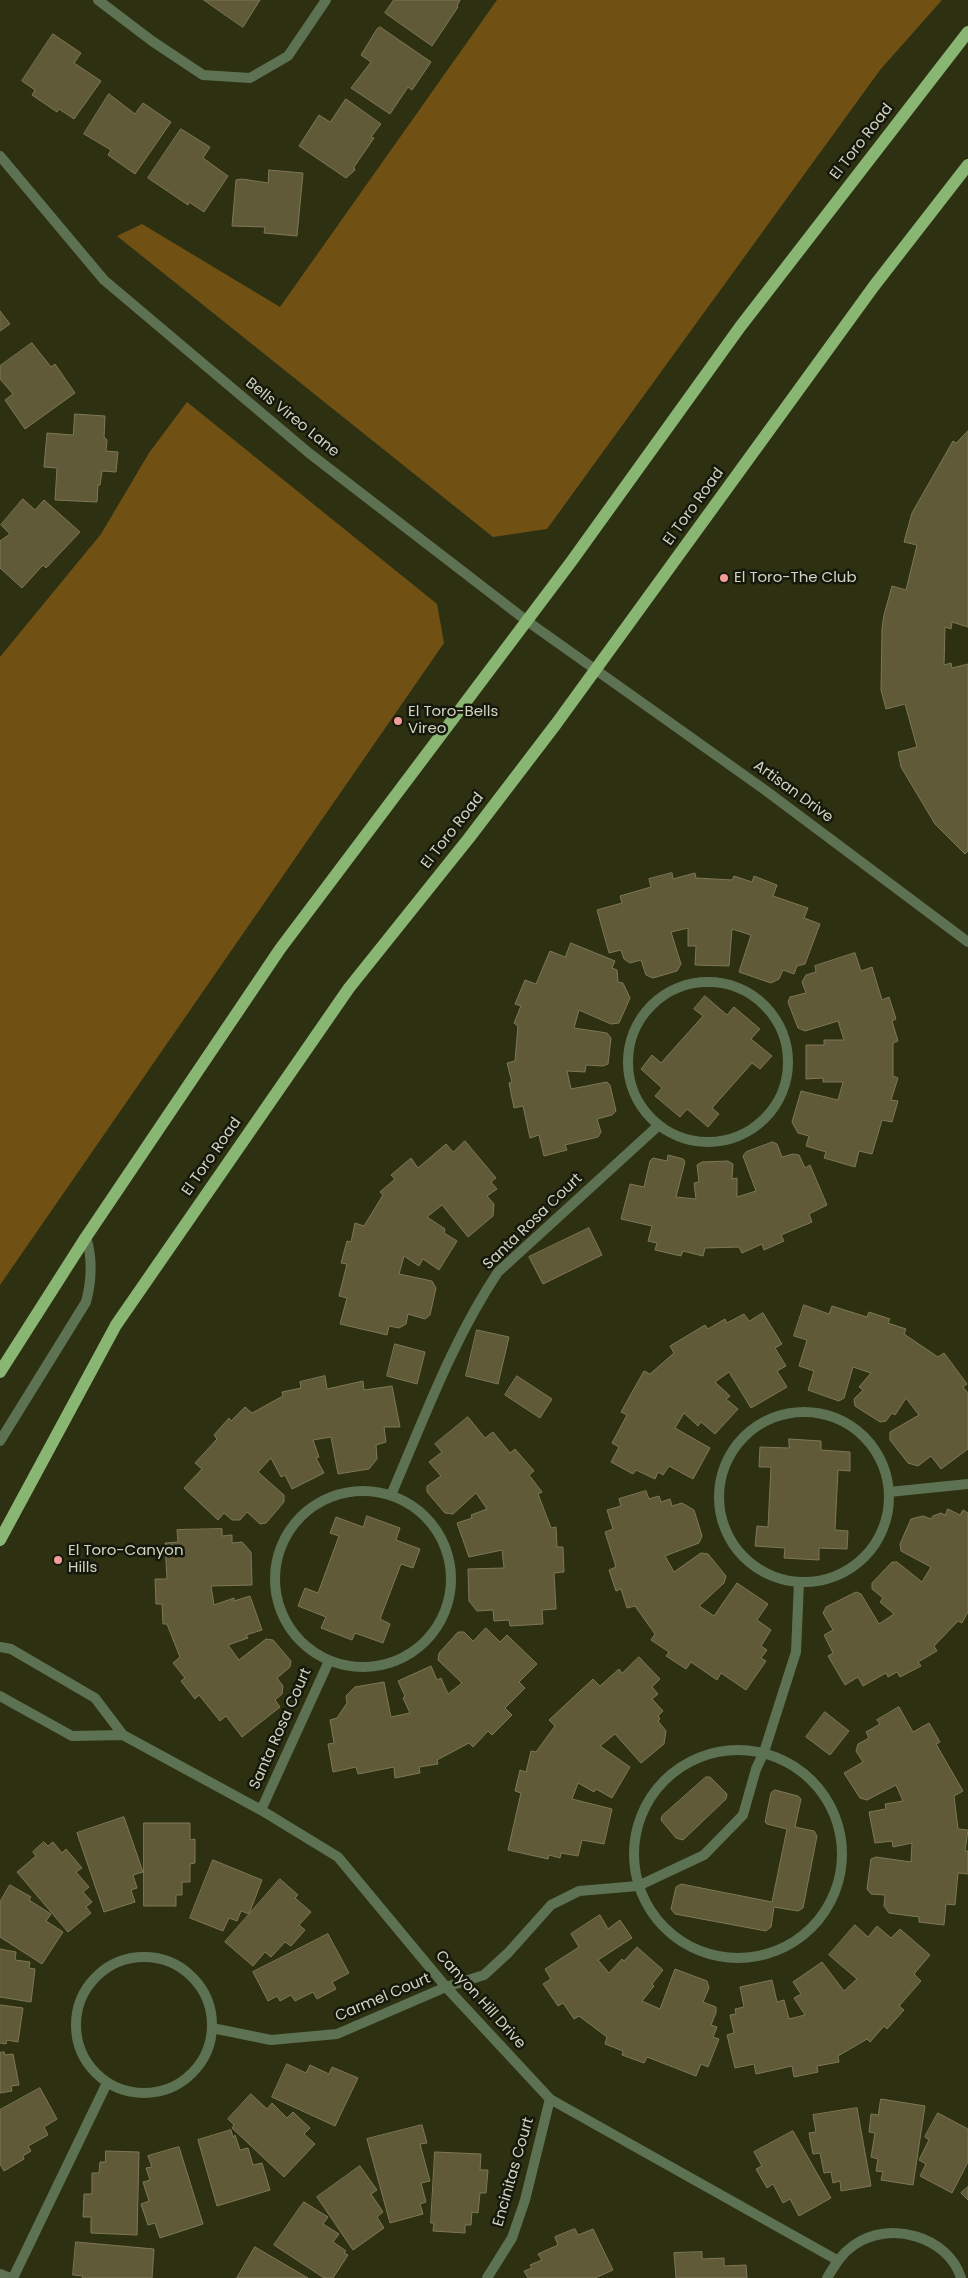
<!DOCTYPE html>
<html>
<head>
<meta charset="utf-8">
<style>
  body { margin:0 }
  canvas { display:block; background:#2d3112 }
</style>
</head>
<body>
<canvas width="968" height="2278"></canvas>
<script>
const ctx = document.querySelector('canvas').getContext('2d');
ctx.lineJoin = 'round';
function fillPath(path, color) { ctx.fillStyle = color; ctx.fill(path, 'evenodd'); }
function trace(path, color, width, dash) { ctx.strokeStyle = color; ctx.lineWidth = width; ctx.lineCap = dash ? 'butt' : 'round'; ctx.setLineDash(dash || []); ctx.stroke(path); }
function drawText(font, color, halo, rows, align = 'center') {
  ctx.font = font + ' Poppins,sans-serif'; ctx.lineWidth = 5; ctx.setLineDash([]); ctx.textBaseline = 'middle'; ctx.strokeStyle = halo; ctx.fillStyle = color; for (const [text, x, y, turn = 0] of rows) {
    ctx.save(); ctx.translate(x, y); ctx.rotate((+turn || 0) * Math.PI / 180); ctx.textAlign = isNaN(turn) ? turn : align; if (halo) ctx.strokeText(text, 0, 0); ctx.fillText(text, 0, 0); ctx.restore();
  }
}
fillPath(new Path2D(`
  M497 0H942L880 70 547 529 493 537 117 236 142 224 280 307Z
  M187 402 437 604 444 643 0 1285V657L101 534 149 453Z`), '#715014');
const building = new Path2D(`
  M204 0H260L243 27Z
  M394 0H460L457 6 458 7 432 46 385 13Z
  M380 27 431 62 412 90 408 87 390 114 351 88 371 62 361 55 377 29Z
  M53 34 81 53 74 63 101 81 74 119 59 109 57 112 32 95 35 90 22 81Z
  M109 94 135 114 143 103 171 122 135 174 108 155 111 150 84 134Z
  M346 99 381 124 371 137 374 138 354 167 355 170 346 178 299 146 319 115 330 122Z
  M181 129 210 147 203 158 228 176 204 212 189 202 188 205 148 178Z
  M269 170 303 173 297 236 264 233 265 227 232 226 236 180 242 179 268 183Z
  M0 311 10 324 0 331Z
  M32 343 51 367 55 364 75 393 25 429 5 400 13 394 0 379V366Z
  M75 414 105 416 104 437 107 440 106 451 118 452 116 472 102 471 100 485H98L97 502 55 500 57 468 44 467 47 433 73 435Z
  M968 431V627L952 622 951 629 945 627 944 665 951 663 952 668 968 664V851L965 854 935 824 901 767 898 752 917 747 905 704 886 709 881 690 882 628 884 615 892 586 906 590 917 545 904 542 912 513 953 441 956 443Z
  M23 499 35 510 44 500 80 532 46 568 43 565 22 588 0 568V541L10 534 1 525Z
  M672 873 673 879 695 873 696 878 732 880 734 876 752 882 754 876 777 885 773 896 808 908 804 918 820 924 805 964 797 966 794 974 783 970 779 979 771 983 739 972 751 935 732 929 729 966 695 965 696 946H688V928L671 932 681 964 677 971 653 978 646 975 641 960 630 963 624 959 621 950 609 953 597 910 622 903 620 896 651 887 649 879Z
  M571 943 615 961 612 968 617 970 618 982 623 983 630 998 619 1023 611 1024 579 1010 574 1028 607 1033 611 1038 608 1064 603 1066 586 1065 585 1072 567 1071 571 1089 607 1082 610 1085 616 1111 612 1115 597 1119 601 1132 598 1137 565 1145 567 1150 544 1156 539 1135 530 1138 523 1106 514 1108 509 1083 512 1082 507 1063 515 1061 518 1026 514 1023 521 1006 515 1004 525 980 536 984 550 951 565 957Z
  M855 953 861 971 872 967 882 1000 889 997 896 1019 892 1021 898 1041 893 1043V1076L898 1078 891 1100 898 1101 892 1122 882 1120 872 1154 859 1151 855 1167 824 1158 826 1152 806 1146 809 1136 798 1133 792 1122 801 1091 838 1100 843 1082H823V1078L806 1079V1045H824V1040H844L838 1021 805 1031 798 1028 788 1002 790 997 806 993 802 982 806 975 816 972 815 966Z
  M705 996 727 1015 734 1007 760 1029 751 1039 772 1056 760 1069 752 1063 712 1108 719 1114 708 1127 687 1109 680 1117 655 1096 662 1088 641 1069 652 1055 661 1063 703 1016 694 1009Z
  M465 1141 496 1178 491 1182 497 1189 487 1196 494 1204 493 1216 468 1237 442 1205 427 1217 445 1229 444 1233 457 1241 439 1270 423 1259 419 1266 404 1256 399 1274 432 1281 436 1288 430 1315 425 1319 408 1314 406 1324 399 1328 389 1326 387 1335 340 1324 347 1298 339 1296 347 1264 341 1263 347 1241 351 1242 355 1223 364 1226 383 1195 380 1192 395 1179 391 1175 411 1158 418 1168 446 1144 453 1152Z
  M773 1142 777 1144 782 1157 793 1154 799 1155 805 1168 810 1165 827 1205 809 1214 812 1222 781 1235 784 1241 764 1250 762 1244 742 1253 739 1247 705 1248 703 1256 683 1251 681 1256 655 1250 657 1243 648 1241 652 1226 621 1219 630 1184 644 1187 650 1161 653 1158 667 1161 668 1155 683 1159 685 1162 676 1197 696 1199 694 1183 699 1182 697 1165 702 1162 728 1161 733 1164 732 1179 737 1178V1197L756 1191 743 1156 746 1152Z
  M589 1228 602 1255 543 1284 529 1257Z
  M804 1305 829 1314 832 1306 867 1317 869 1312 890 1319 888 1323 906 1329 904 1334 938 1357 944 1353 967 1384 963 1387 968 1393V1449L941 1469 931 1456 918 1466 908 1463 890 1440V1432L919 1415 906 1398 895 1415 892 1413 886 1421 880 1422 855 1406 854 1399 863 1390 859 1387 871 1373 853 1367 844 1398 839 1401 808 1390 814 1371 799 1366 807 1340 794 1336Z
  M763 1313 782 1344 775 1348 786 1366 777 1371 787 1387 751 1408 729 1372 715 1382 730 1396 726 1399 738 1409 715 1434 701 1422 698 1426 684 1413 675 1428 710 1448 693 1479 669 1466 663 1475 658 1472 655 1479 636 1470 633 1474 611 1462 619 1447 612 1443 627 1415 621 1412 644 1371 650 1374 674 1353 670 1346 705 1325 708 1329 725 1319 727 1323 744 1314 749 1321Z
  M477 1330 509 1337 498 1384 466 1376Z
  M395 1344 425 1352 417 1384 387 1376Z
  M325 1376 327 1389 363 1381 364 1390 392 1386 400 1427H384L386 1442 376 1445 377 1459 369 1469 338 1474 331 1437 313 1440 319 1457 316 1458 324 1473 292 1489 285 1475 281 1477 271 1458 258 1472 284 1495V1502L266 1523 260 1524 247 1512 240 1520H232L224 1513 218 1520 184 1488 202 1469 195 1463 217 1439 214 1435 229 1418 231 1421 245 1407 252 1413 283 1396 282 1392 301 1388 300 1382Z
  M517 1376 552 1399 540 1418 505 1395Z
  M468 1417 485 1438 493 1432 510 1453 515 1449 534 1471 529 1475 542 1492 538 1494 551 1528 556 1527 557 1547H563L564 1572 554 1573 556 1609 542 1610 543 1624 510 1626 509 1620 494 1621 493 1610 477 1611 469 1601 468 1569 504 1568 502 1550 469 1557 457 1523 472 1518 471 1515 487 1509 476 1493 453 1514 445 1513 427 1492V1486L441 1476 429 1462 442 1452 435 1444Z
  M789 1439 821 1441V1450L850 1452V1471L838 1470 835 1530 848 1531 847 1549 819 1548V1560L784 1558 785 1548 755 1546 757 1526 768 1527 771 1467H759L760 1447 789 1448Z
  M646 1491 649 1499 659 1496 661 1502 670 1499 672 1506 682 1503 694 1510 702 1536 699 1543 665 1556 674 1572 701 1553 708 1554 726 1576 724 1583 699 1606 714 1616 737 1583 768 1604 757 1620 771 1630 761 1646 767 1650 761 1658 766 1661 746 1690 721 1673 717 1680 691 1662 686 1669 666 1656 669 1652 651 1640 655 1634 635 1606 627 1608 621 1589 616 1591 609 1570 616 1567 605 1532 613 1529 607 1510 621 1506 619 1499Z
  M948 1509 960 1515 963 1510 968 1513V1612L962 1623 958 1621 934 1646 937 1651 918 1662 921 1666 900 1677 897 1672 888 1677 886 1673 863 1686 858 1677 845 1685 828 1656 833 1653 824 1635 833 1630 823 1613 826 1607 856 1592 861 1594 879 1624 894 1614 880 1602 883 1598 872 1589V1583L892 1562H897L922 1582 931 1567 901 1551 900 1544 911 1519 923 1516 931 1519 933 1516 941 1513 945 1515Z
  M367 1516 400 1528 396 1540 420 1549 413 1568 401 1564 380 1619 390 1624 383 1643 355 1633 352 1640 321 1628 326 1617 298 1606 305 1588 318 1593 339 1536 330 1533 336 1517 363 1527Z
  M222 1529V1536L232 1535V1543L242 1542 251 1552 252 1585 211 1586 214 1605 234 1598V1601L250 1596 262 1630 246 1635 248 1638 228 1645 239 1660 266 1639 273 1640 291 1661 290 1667 277 1678 283 1686 282 1694 275 1700 280 1707 242 1737 226 1716 220 1721 199 1695 195 1699 181 1681 185 1678 173 1663 180 1657 167 1624H163L162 1604H156L155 1579H167L165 1543 178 1542 177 1530Z
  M486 1628 500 1642 507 1635 537 1664 519 1682 525 1688 505 1708 512 1715 492 1735 488 1731 473 1747 469 1743 437 1760 438 1764 419 1767 420 1773 395 1778 394 1767 358 1774 356 1767 333 1772 328 1744 334 1743 330 1720 337 1718 347 1703 346 1696 355 1687 384 1682 391 1717 410 1713 403 1698 405 1696 398 1681 431 1666 437 1680 441 1678 448 1694 462 1683 438 1660 439 1653 458 1632H464L473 1641Z
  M639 1657 660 1679 652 1687 658 1694 652 1699 663 1711 658 1716 660 1719 658 1721 666 1731 664 1744 641 1763 615 1734 600 1746 630 1767 612 1798 596 1789 594 1792 578 1783 572 1799 612 1809 604 1844 582 1840 578 1856 561 1853 560 1858 549 1855 548 1859 508 1850 521 1793 515 1791 520 1770 526 1772 531 1751 536 1752 555 1726 549 1720 593 1679 600 1686 619 1669 622 1673Z
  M899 1707 913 1732 929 1723 940 1742 936 1744 963 1791 954 1796 958 1829 968 1830 965 1851H968V1874L958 1873 955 1905 946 1904 944 1925 919 1922V1917L889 1913 884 1906 885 1895 871 1894 867 1889 871 1859 876 1857 911 1862 912 1843 893 1847 892 1841 875 1843 869 1812 886 1809 885 1804 903 1801 896 1785 867 1800 860 1798 844 1773 863 1762 856 1751 858 1744 869 1738 866 1732 880 1724 877 1720Z
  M825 1712 849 1731 830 1755 806 1737Z
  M706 1777H710L727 1794 726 1799 683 1840 676 1838 661 1820 662 1816Z
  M775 1790 798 1796 801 1799 795 1827 814 1831 817 1836 803 1908 798 1911 774 1907 771 1927 766 1931 675 1914 671 1909 676 1887 681 1884 772 1902 787 1829 767 1824 765 1822 771 1793Z
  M124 1817 143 1872 133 1875 137 1888 131 1890 135 1902 104 1912 77 1833Z
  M144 1823H190V1840L195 1839V1863L190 1864V1882H182V1895H176V1906H144Z
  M44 1842 48 1846 53 1842 62 1853 66 1849 82 1868 76 1872 89 1887 83 1892 92 1902 86 1907 91 1913 68 1932 17 1872 36 1856 33 1852Z
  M213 1860 262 1880 249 1914 241 1911 237 1921 229 1918 223 1931 190 1918Z
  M280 1879 298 1895 295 1898 311 1912 299 1925 305 1930 291 1946 285 1942 271 1957 265 1952 253 1966 225 1942Z
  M10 1885 31 1897 29 1900 51 1914 46 1921 63 1932 42 1964 0 1937V1902Z
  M600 1915 608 1929 620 1920 632 1938 598 1960 609 1973 622 1959 624 1961 637 1947 663 1970 652 1984 654 1986 642 2001 660 2009 675 1969 707 1981 709 1988 703 2002 716 2007V2013L711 2025 717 2027 713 2037 719 2039 708 2067 701 2064 696 2076 647 2057 644 2063 622 2055 623 2051 605 2044 607 2037 579 2016 574 2019 563 2003 558 2006 543 1984 551 1979 545 1969 579 1947 571 1934Z
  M855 1925 868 1937 877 1926 891 1938 900 1929 930 1955 914 1974 921 1981 899 2006 904 2010 887 2029 884 2026 870 2042 867 2039 838 2056 839 2062 817 2066 818 2072 794 2077 792 2066 756 2074 754 2064 735 2068 727 2035 734 2033 730 2015 736 2014 735 2009 744 2007 740 1987 772 1980 777 2002 784 2000 789 2019 805 2015 794 1998 801 1994 793 1982 822 1962 844 1991 857 1979 829 1955Z
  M328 1934 349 1973 332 1982 336 1989 317 1999 313 1992 295 2001 291 1995 280 2001 277 1996 268 2001 253 1972Z
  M0 1949 16 1952 15 1960 30 1962 29 1968 35 1969 31 2002 0 1997Z
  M0 2005 23 2008 18 2042 7 2040 6 2044 0 2043Z
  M4 2052 5 2055 13 2054 19 2085 11 2086 12 2091 0 2093V2053Z
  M287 2064 306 2073 310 2065 329 2074 332 2067 358 2078 335 2126 272 2097Z
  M40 2088 57 2119 44 2127 48 2135 28 2146 31 2151 23 2156 24 2159 4 2171 0 2164V2110Z
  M251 2094 267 2109 272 2103 287 2118 293 2112 310 2128 304 2134 315 2144 284 2177 232 2128 234 2125 228 2119Z
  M881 2099 925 2106 913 2185 881 2180 883 2172 876 2171 878 2159 871 2157 875 2133 869 2132 871 2114 878 2115Z
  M857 2108 871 2186 841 2191 840 2181 833 2183 831 2172 824 2173 820 2153 813 2154 809 2133 816 2132 813 2115Z
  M938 2113 968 2129V2162L952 2193 920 2176 926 2164 919 2160 929 2140 925 2137Z
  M422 2125 427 2143 420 2144 430 2181 421 2183 426 2202 420 2204 423 2214 390 2223 367 2139Z
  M231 2130 233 2137 235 2135 240 2150 248 2148 253 2165 262 2163 270 2190 217 2206 198 2140Z
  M793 2131 831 2198 799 2216 790 2199 783 2203 773 2184 767 2188 756 2169 762 2166 754 2152Z
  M179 2147 203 2224 160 2238 155 2223 148 2225 141 2204 149 2201 143 2182 150 2180 146 2168 152 2167 148 2156Z
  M106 2151 139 2152 137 2235 91 2233V2217H83L84 2194H92V2173H99L100 2162H105Z
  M435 2152 481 2154 480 2170H488L486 2193H480L478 2213 472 2212 471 2225H465V2233L433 2231 434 2223H431Z
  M360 2166 377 2190 371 2194 383 2212 377 2217 384 2228 353 2250 317 2197Z
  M968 2187V2200L961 2193Z
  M304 2202 328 2217 323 2224 339 2234 333 2242 346 2251 344 2253 348 2255 333 2278H324L274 2245Z
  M575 2229 578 2235 593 2229 613 2270 595 2278H528L524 2271 532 2268 530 2265 542 2260 538 2254 558 2245 555 2237Z
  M76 2242 154 2249 152 2278H82L83 2276 73 2275Z
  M255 2247 308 2278H237Z
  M702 2252V2259L724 2258V2266L746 2265 747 2278H676L674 2253Z`);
fillPath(building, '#615a39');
trace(building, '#7e7755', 1);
trace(new Path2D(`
  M98 0 152 41 203 75 250 78 288 56 326 0
  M0 156 104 280 309 453 527 621 765 790 968 942
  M628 1062a80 80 0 1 1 160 0a80 80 0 1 1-160 0Z
  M719 1497a85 85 0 1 1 170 0a85 85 0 1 1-170 0Z
  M0 1441 86 1302C92 1279 93 1259 86 1237
  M275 1579a88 88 0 1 1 176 0a88 88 0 1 1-176 0Z
  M889 1492 968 1484
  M391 1495C424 1419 452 1341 498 1272L659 1125
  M0 1647 11 1649 95 1698 123 1735 261 1810 338 1857 446 1987 550 2099 837 2260
  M0 1696 72 1736 123 1735
  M634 1854a104 104 0 1 1 208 0a104 104 0 1 1-208 0Z
  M261 1810 329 1661
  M76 2025a68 68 0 1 1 136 0a68 68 0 1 1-136 0Z
  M212 2028 271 2040 337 2034 446 1987 484 1975 508 1953 551 1905 579 1891 638 1886 704 1855 743 1815 756 1769 764 1752 796 1652 799 1582
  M0 2274 10 2278
  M13 2278 107 2083
  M487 2278 512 2238 525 2200 550 2099
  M827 2278C835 2265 841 2254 854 2245 889 2220 948 2236 961 2278`), '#5d7253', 10);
trace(new Path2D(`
  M0 1372 86 1237 280 949 571 562 740 327 968 32
  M0 1540 116 1325 349 988 469 838 556 724 874 286 968 165`), '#8ab674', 12);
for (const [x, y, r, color] of [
  [724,578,5,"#f59b9a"],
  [398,721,5,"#f59b9a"],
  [58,1560,5,"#f59b9a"]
]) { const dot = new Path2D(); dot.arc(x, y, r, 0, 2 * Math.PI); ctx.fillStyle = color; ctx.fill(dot); trace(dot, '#16180b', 2); }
drawText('15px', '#d1d4c2', '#16180b', [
  ["El Toro Road",862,142,-52],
  ["Bells Vireo Lane",292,418,39],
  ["El Toro Road",694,507,-54],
  ["Artisan Drive",793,792,36],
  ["El Toro Road",453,831,-52],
  ["El Toro Road",212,1157,-55],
  ["Santa Rosa Court",533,1222,-44],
  ["Santa Rosa Court",281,1729,-66],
  ["Carmel Court",383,1998,-23],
  ["Canyon Hill Drive",480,2000,48],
  ["Encinitas Court",514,2172,-74]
]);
drawText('15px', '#d1d4c2', '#16180b', [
  ["El Toro-The Club",734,578],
  ["El Toro-Bells",408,712],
  ["Vireo",408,729],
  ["El Toro-Canyon",68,1551],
  ["Hills",68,1568]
], 'left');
</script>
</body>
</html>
